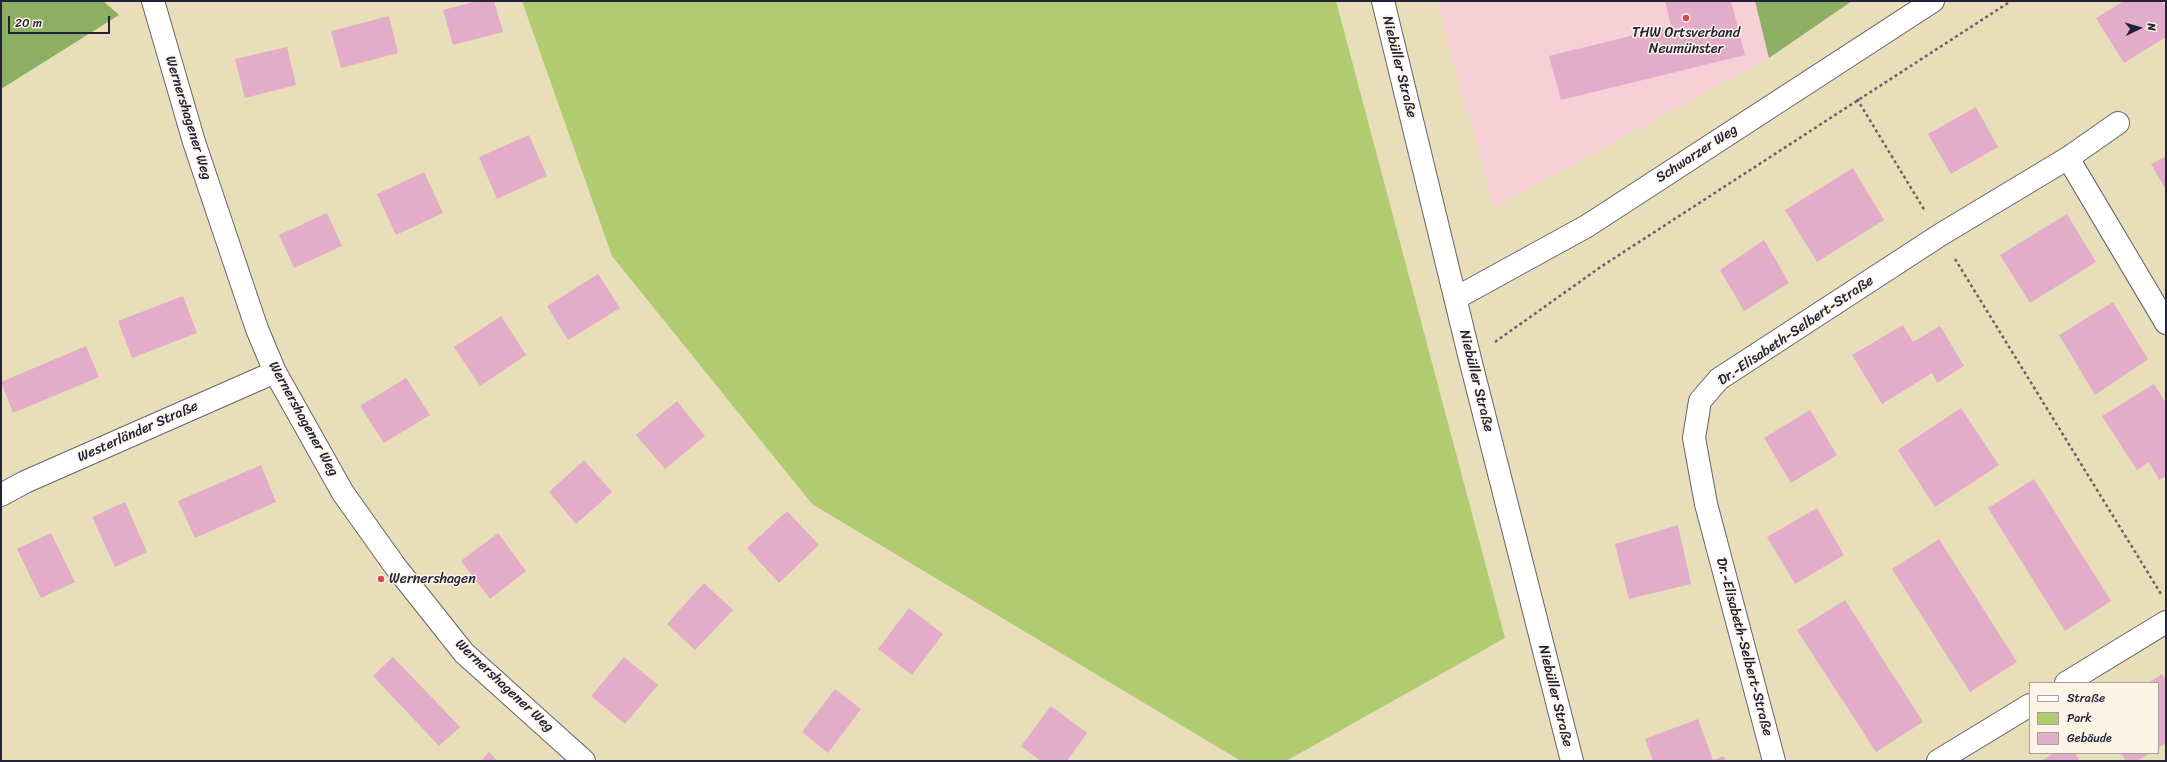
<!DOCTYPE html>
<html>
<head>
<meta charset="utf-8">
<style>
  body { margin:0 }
  #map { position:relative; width:2167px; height:762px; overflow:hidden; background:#e8deb9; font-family:Sriracha,sans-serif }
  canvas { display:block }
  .frame { position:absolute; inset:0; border:2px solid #22223b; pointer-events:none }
  .legend { position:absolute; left:2029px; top:682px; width:130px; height:72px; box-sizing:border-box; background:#fcf5e5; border:1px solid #a5a1a1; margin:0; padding:5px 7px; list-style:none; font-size:12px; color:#22223b }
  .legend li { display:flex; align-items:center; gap:8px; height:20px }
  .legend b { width:20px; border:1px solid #a5a1a1 }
  .north { position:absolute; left:2119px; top:8px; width:40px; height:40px; -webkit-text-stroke:3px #fcf5e5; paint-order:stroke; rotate:85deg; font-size:11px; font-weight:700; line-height:16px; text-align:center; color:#22223b }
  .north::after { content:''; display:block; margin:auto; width:14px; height:18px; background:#22223b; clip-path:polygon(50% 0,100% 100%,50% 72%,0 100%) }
  .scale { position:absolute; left:8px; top:16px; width:102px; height:18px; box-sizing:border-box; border:2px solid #22223b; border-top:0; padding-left:5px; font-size:12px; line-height:14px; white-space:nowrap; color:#22223b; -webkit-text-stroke:3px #fcf5e5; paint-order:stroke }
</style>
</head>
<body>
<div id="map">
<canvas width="2167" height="762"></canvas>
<div class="frame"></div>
<ul class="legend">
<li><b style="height:5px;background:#fff"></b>Straße</li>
<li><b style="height:11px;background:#b1cb71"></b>Park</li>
<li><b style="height:11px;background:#e3adc9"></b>Gebäude</li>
</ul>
<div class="north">N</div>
<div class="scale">20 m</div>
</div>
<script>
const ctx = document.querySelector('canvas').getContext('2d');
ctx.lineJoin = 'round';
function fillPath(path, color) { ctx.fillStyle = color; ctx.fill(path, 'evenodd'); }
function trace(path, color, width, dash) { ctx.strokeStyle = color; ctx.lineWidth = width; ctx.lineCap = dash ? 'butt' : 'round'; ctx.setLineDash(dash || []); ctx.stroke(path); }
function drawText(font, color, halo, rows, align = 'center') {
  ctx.font = font + ' Sriracha,sans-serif'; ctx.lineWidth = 3; ctx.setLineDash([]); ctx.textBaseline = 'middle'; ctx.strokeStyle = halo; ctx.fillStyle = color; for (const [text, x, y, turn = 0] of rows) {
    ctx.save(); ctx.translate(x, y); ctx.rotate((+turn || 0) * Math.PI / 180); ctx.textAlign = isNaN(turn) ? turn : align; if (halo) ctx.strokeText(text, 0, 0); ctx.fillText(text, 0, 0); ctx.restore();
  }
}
fillPath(new Path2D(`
  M1437 1H1755L1769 58 1494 207Z`), '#f6cfd7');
fillPath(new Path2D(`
  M522 1H1336L1505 638 1286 761H1241L812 504 612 256Z`), '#b1cb71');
fillPath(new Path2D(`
  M1 1H103L119 15 1 89Z
  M1755 1H1852L1769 58Z`), '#8caf63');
fillPath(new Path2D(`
  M478 1H494L503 32 453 45 443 10Z
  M1665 1H1731L1745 55 1561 100 1549 56 1671 26Z
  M2124 1H2162L2166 8V37L2124 63 2096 18Z
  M389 16 398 53 341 68 331 31Z
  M287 47 296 85 245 98 235 59Z
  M1976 107 1998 147 1951 174 1928 134Z
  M529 135 547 176 497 199 479 157Z
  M2166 156V190L2151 164Z
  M1853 168 1884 220 1817 262 1785 210Z
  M424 172 443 213 396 235 377 194Z
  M327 213 342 246 294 268 279 235Z
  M2067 214 2096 262 2030 303 2000 255Z
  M1764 240 1789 283 1744 311 1720 270Z
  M598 274 620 308 568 340 547 306Z
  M183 296 197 333 132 358 118 321Z
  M2113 302 2148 359 2095 395 2059 335Z
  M501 316 526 355 480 386 454 347Z
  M1903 325 1913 342 1940 326 1964 366 1937 383 1932 373 1882 404 1852 355Z
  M86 346 99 377 13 413 1 382Z
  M406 378 430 415 384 443 360 406Z
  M2154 384 2166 403V476L2159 480 2149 462 2137 470 2102 416Z
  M677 401 705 436 665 469 636 435Z
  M1961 408 1999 465 1935 507 1898 450Z
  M1810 410 1837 455 1791 483 1764 438Z
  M584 460 612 492 576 524 549 492Z
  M261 465 276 502 195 538 178 501Z
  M2034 479 2111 601 2065 631 1988 508Z
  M125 502 147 552 115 567 92 517Z
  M1817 508 1844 555 1795 584 1767 537Z
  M787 511 819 545 779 583 747 548Z
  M1678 525 1691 584 1629 599 1615 544Z
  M51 533 75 582 41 598 17 549Z
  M498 533 526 571 490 599 461 561Z
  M1939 539 2017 662 1970 692 1892 569Z
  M704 583 733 610 695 650 667 624Z
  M1845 600 1923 722 1876 752 1797 630Z
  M909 608 943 634 912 675 878 649Z
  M393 657 460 727 439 746 373 676Z
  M624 657 658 685 625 724 591 696Z
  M2162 674 2166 681V743L2158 748V683H2148Z
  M835 689 861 709 828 753 802 732Z
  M1051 706 1087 733 1067 761H1041L1021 746Z
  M1698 719 1713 760 1724 756 1726 761H1653L1645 739Z
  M489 752 498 761H481Z
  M2054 753H2075L2080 761H2041Z
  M2121 753H2150L2137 761H2126Z`), '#e3adc9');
const minor = new Path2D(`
  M153 1 194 142 257 329 275 372 343 493 395 566 464 653 584 761
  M1383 1 1470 359 1572 761
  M2068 158 2118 123
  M1456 298 1587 226 1933 1
  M1 495 25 482 275 372
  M2066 683 2166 622
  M1774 761 1706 504 1694 438 1700 401 1719 379 1940 235 2068 158 2166 323
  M1938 761 2030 705`);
trace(minor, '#676467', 24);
trace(new Path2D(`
  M1857 99 1925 211
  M1955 259 2161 594
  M1495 342 1602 266 2011 1`), '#676467', 2.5, [3, 3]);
trace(minor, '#fff', 22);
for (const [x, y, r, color] of [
  [1686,18,4,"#d1495b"],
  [381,579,4,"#d1495b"]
]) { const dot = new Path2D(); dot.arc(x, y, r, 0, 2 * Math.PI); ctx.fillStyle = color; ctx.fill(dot); trace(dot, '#fcf5e5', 1.5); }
drawText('14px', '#22223b', '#fcf5e5', [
  ["THW Ortsverband",1686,33],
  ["Neumünster",1686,49],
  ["Wernershagen",389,579,"left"]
]);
drawText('14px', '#22223b', '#fcf5e5', [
  ["Niebüller Straße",1399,67,76],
  ["Wernershagener Weg",188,118,73],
  ["Schwarzer Weg",1697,154,-33],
  ["Dr.-Elisabeth-Selbert-Straße",1796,331,-34],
  ["Niebüller Straße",1476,381,76],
  ["Wernershagener Weg",303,419,61],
  ["Westerländer Straße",138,432,-24],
  ["Dr.-Elisabeth-Selbert-Straße",1744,647,75],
  ["Wernershagener Weg",504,686,43],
  ["Niebüller Straße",1555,696,76]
]);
</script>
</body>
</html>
